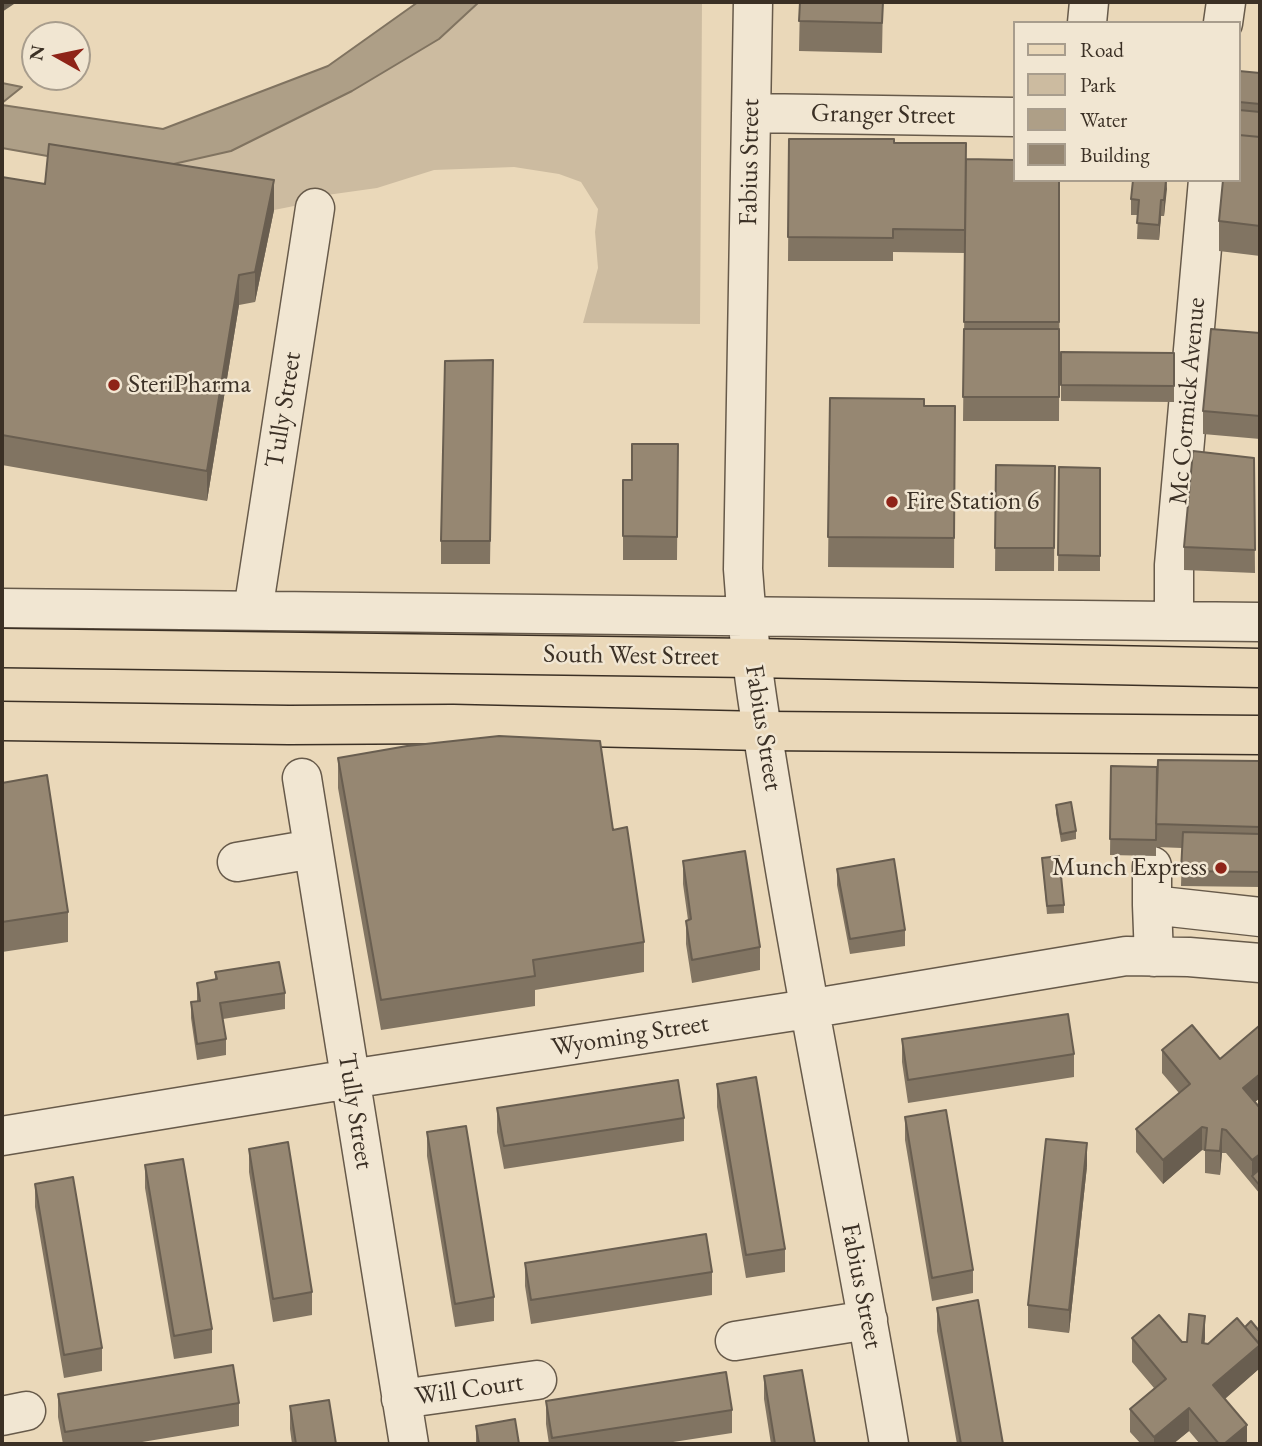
<!DOCTYPE html>
<html>
<head>
<meta charset="utf-8">
<style>
  body { margin:0 }
  #map { position:relative; width:1262px; height:1446px; overflow:hidden; background:#ead8b9; font-family:"EB Garamond",serif }
  canvas { display:block }
  .frame { position:absolute; inset:0; border:4px solid #3b3025; pointer-events:none }
  .legend { position:absolute; left:1013px; top:21px; width:228px; height:161px; box-sizing:border-box; background:#f1e6d2; border:2px solid #a89d8d; margin:0; padding:9px 12px; list-style:none; font-size:21px; color:#3b3025 }
  .legend li { display:flex; align-items:center; gap:14px; height:35px }
  .legend b { width:35px; border:2px solid #a89d8d }
  .north { position:absolute; left:21px; top:21px; width:70px; height:70px; box-sizing:border-box; background:#f1e6d2; border:2px solid #a89d8d; border-radius:50%; rotate:279deg; font-size:19px; font-weight:700; line-height:28px; text-align:center; color:#3b3025 }
  .north::after { content:''; display:block; margin:auto; width:24px; height:32px; background:#8f2418; clip-path:polygon(50% 0,100% 100%,50% 72%,0 100%) }
</style>
</head>
<body>
<div id="map">
<canvas width="1262" height="1446"></canvas>
<div class="frame"></div>
<ul class="legend">
<li><b style="height:9px;background:#ead8b9"></b>Road</li>
<li><b style="height:19px;background:#ccbba0"></b>Park</li>
<li><b style="height:19px;background:#ae9f87"></b>Water</li>
<li><b style="height:19px;background:#968772"></b>Building</li>
</ul>
<div class="north">N</div>
</div>
<script>
const ctx = document.querySelector('canvas').getContext('2d');
ctx.lineJoin = 'round';
function fillPath(path, color) { ctx.fillStyle = color; ctx.fill(path, 'evenodd'); }
function trace(path, color, width, dash) { ctx.strokeStyle = color; ctx.lineWidth = width; ctx.lineCap = dash ? 'butt' : 'round'; ctx.setLineDash(dash || []); ctx.stroke(path); }
function drawText(font, color, halo, rows, align = 'center') {
  ctx.font = font + ' "EB Garamond",serif'; ctx.lineWidth = 5; ctx.setLineDash([]); ctx.textBaseline = 'middle'; ctx.strokeStyle = halo; ctx.fillStyle = color; for (const [text, x, y, turn = 0] of rows) {
    ctx.save(); ctx.translate(x, y); ctx.rotate((+turn || 0) * Math.PI / 180); ctx.textAlign = isNaN(turn) ? turn : align; if (halo) ctx.strokeText(text, 0, 0); ctx.fillText(text, 0, 0); ctx.restore();
  }
}
fillPath(new Path2D(`
  M479 2H702L700 324 583 323 598 268 595 232 598 209 581 182 559 174 514 167 434 170 377 188 327 195 319 201 274 210 138 172 439 39Z`), '#ccbba0');
const water = new Path2D(`
  M418 2H479L439 39 352 91 231 151 138 172 2 148V105L163 129 328 66Z
  M2 83 22 87 2 103Z`);
fillPath(water, '#ae9f87');
trace(water, '#807360', 2);
const minor = new Path2D(`
  M753 2 743 569C749 662 766 754 781 846 814 1046 856 1244 889 1444
  M1087 23 1089 2
  M1223 23 1226 2
  M751 113 1015 117
  M2 608 1260 622
  M253 611 315 208
  M1174 621V565L1208 180
  M302 778 409 1444
  M237 862 313 849
  M1152 905V866
  M1154 957 1152 905 1260 917
  M2 1136 350 1079 808 1009 1126 956 1189 957 1260 963
  M735 1341 868 1320
  M401 1399 537 1380
  M2 1416 26 1411`);
const major = new Path2D(`
  M2 648 752 658 1260 668
  M2 721 289 725 453 724 763 731 1260 735`);
trace(minor, '#675a4a', 41);
trace(major, '#3b3025', 41);
trace(minor, '#f1e6d2', 38);
trace(major, '#ead8b9', 38);
fillPath(new Path2D(`
  M800 2H883L882 53 799 51Z
  M1239 71 1260 73V256L1219 251V221L1239 180Z
  M789 139 894 143 1060 180 1059 421H963L965 253 893 252V261H788Z
  M2 177 45 184 274 210 255 302 239 305 207 501 2 465Z
  M1167 180 1164 216H1161L1159 240 1137 239 1138 215H1131V199Z
  M1260 333V439L1203 434V411Z
  M1061 352 1174 353V402L1061 401Z
  M493 383 490 564H441V541Z
  M830 398 924 406H955L954 568 828 567Z
  M678 444 677 560H623V480H632Z
  M1254 458 1255 573 1184 570V547Z
  M996 465 1055 466 1054 571H995Z
  M1059 467 1100 468V571H1058Z
  M338 758 613 830 644 942V972L535 990V1006L381 1030 338 788Z
  M1260 761V887L1181 886 1182 848 1156 847V836V856L1110 855 1111 766 1157 767Z
  M2 783 68 912V942L2 952Z
  M1056 805 1076 831V839L1061 842 1056 813Z
  M1042 858 1064 905V913L1047 914Z
  M683 861 760 947V970L692 983 686 944V921L688 920 683 884Z
  M837 869 905 930V946L850 954 837 885Z
  M215 972 285 993V1009L223 1019 226 1039V1055L197 1060 191 1018V1002L197 1001V983L215 980Z
  M1260 1027V1098L1255 1102 1260 1109V1194L1226 1153H1222L1220 1175 1205 1173V1151L1202 1150 1163 1184 1136 1152V1129L1179 1093 1162 1073V1050L1220 1059Z
  M902 1039 1074 1054V1077L908 1103 902 1062Z
  M717 1084 785 1249V1272L746 1278 717 1107Z
  M497 1108 684 1118V1141L504 1169 497 1132Z
  M905 1117 973 1270V1293L932 1301 905 1140Z
  M427 1132 494 1297V1321L455 1327 427 1156Z
  M249 1149 312 1292V1315L273 1322 249 1172Z
  M145 1165 212 1329V1353L174 1359 145 1188Z
  M1087 1166 1069 1333 1028 1328V1305Z
  M35 1184 102 1348V1371L64 1378 35 1207Z
  M525 1263 712 1272V1295L531 1324 525 1286Z
  M937 1308 1003 1444H957L937 1331Z
  M1132 1338 1204 1343 1260 1368 1225 1399 1247 1444H1200L1189 1431 1173 1444H1141L1130 1432V1409L1154 1388 1132 1362Z
  M764 1376 815 1444H771L764 1399Z
  M58 1394 239 1403V1426L130 1444H63L58 1417Z
  M546 1401 732 1410V1433L660 1444H549L546 1424Z
  M290 1406 336 1444H292L290 1429Z
  M476 1426 519 1444H476Z`), '#817462');
fillPath(new Path2D(`
  M2 2H17L2 12Z
  M274 180V210L255 302V272Z
  M1166 180 1167 189 1164 216V200Z
  M1161 200V216L1159 240V225Z
  M239 275V305L207 501V471Z
  M1260 1074V1098L1243 1111V1088Z
  M1202 1127V1150L1163 1184V1160Z
  M1222 1129V1153L1220 1175V1151Z
  M1087 1143V1166L1069 1333V1310Z
  M1260 1154V1177L1252 1176V1160Z
  M1205 1316V1339L1202 1366V1343Z
  M1260 1345V1373V1368L1213 1409V1385Z
  M1189 1408V1431L1173 1444H1154V1437Z
  M1247 1425V1444H1224Z`), '#695e50');
const building = new Path2D(`
  M800 2H883L882 23 799 21Z
  M1239 71 1260 73V104L1239 102Z
  M1239 110 1260 112V137L1239 135Z
  M1239 135 1260 137V226L1219 221 1223 180H1239Z
  M789 139H894V143H966L965 230 893 229V238L788 237Z
  M49 144 274 180 255 272 239 275 207 471 2 435V177L45 184Z
  M966 159 1015 160V180H1059V322H964Z
  M1133 180H1166L1164 200H1161L1159 225 1137 223 1139 200 1131 199Z
  M964 329H1059V397H963Z
  M1211 329 1260 333V416L1203 411Z
  M1061 352 1174 353V386L1061 385Z
  M493 360 490 541H441L445 361Z
  M830 398 924 399V406H955L954 538 828 537Z
  M632 444H678L677 537 623 536V480H632Z
  M1193 451 1254 458 1255 550 1184 547Z
  M996 465 1055 466 1054 548H995Z
  M1059 467 1100 468V556L1058 555Z
  M499 736 600 741 613 830 627 827 644 942 533 960 535 976 381 1000 338 758 407 746Z
  M1158 760 1260 761V827L1156 824Z
  M1111 766 1157 767 1156 840 1110 839Z
  M47 775 68 912 2 922V783Z
  M1071 802 1076 831 1061 834 1056 805Z
  M1183 832 1260 834V872L1181 871Z
  M745 851 760 947 692 960 686 921 691 919 683 861Z
  M1059 856 1064 905 1047 906 1042 858Z
  M894 859 905 930 850 939 837 869Z
  M279 962 285 993 220 1003 226 1039 197 1044 191 1002 200 1001 197 983 217 979 215 972Z
  M1068 1014 1074 1054 908 1080 902 1039Z
  M1192 1025 1220 1059 1259 1026 1260 1027V1074L1243 1088 1260 1108V1154L1252 1160 1226 1130 1222 1129 1220 1151 1205 1150 1207 1128 1202 1127 1163 1160 1136 1129 1190 1084 1162 1050Z
  M756 1077 785 1249 746 1255 717 1084Z
  M678 1080 684 1118 504 1146 497 1108Z
  M946 1110 973 1270 932 1278 905 1117Z
  M466 1126 494 1297 455 1304 427 1132Z
  M1046 1139 1087 1143 1069 1310 1028 1305Z
  M288 1142 312 1292 273 1299 249 1149Z
  M183 1159 212 1329 174 1336 145 1165Z
  M1260 1169V1186L1252 1176Z
  M73 1177 102 1348 64 1355 35 1184Z
  M706 1234 712 1272 531 1300 525 1263Z
  M978 1300 1003 1444H961L937 1308Z
  M1189 1314 1205 1316 1202 1343 1208 1344 1237 1318 1260 1345 1213 1385 1247 1425 1224 1444H1219L1189 1408 1154 1437 1130 1409 1166 1379 1132 1338 1159 1315 1182 1342H1187Z
  M1251 1321 1260 1332V1365V1345L1245 1327Z
  M233 1365 239 1403 65 1432 58 1394Z
  M802 1370 815 1444H775L764 1376Z
  M726 1372 732 1410 552 1438 546 1401Z
  M329 1400 336 1444H296L290 1406Z
  M515 1419 519 1444H479L476 1426Z`);
fillPath(building, '#968772');
trace(building, '#695e50', 2);
for (const [x, y, r, color] of [
  [114,385,7,"#8f2418"],
  [892,502,7,"#8f2418"],
  [1221,868,7,"#8f2418"]
]) { const dot = new Path2D(); dot.arc(x, y, r, 0, 2 * Math.PI); ctx.fillStyle = color; ctx.fill(dot); trace(dot, '#f1e6d2', 2.5); }
drawText('26px', '#3b3025', '#f1e6d2', [
  ["Granger Street",883,115,1],
  ["Fabius Street",750,162,-89],
  ["Mc Cormick Avenue",1188,401,-85],
  ["Tully Street",284,410,-81],
  ["South West Street",631,656,1],
  ["Fabius Street",763,728,81],
  ["Wyoming Street",630,1036,-9],
  ["Tully Street",355,1111,81],
  ["Fabius Street",861,1286,79],
  ["Will Court",469,1390,-8]
]);
drawText('26px', '#3b3025', '#f1e6d2', [
  ["SteriPharma",128,385],
  ["Fire Station 6",906,502],
  ["Munch Express",1207,868,"right"]
], 'left');
</script>
</body>
</html>
